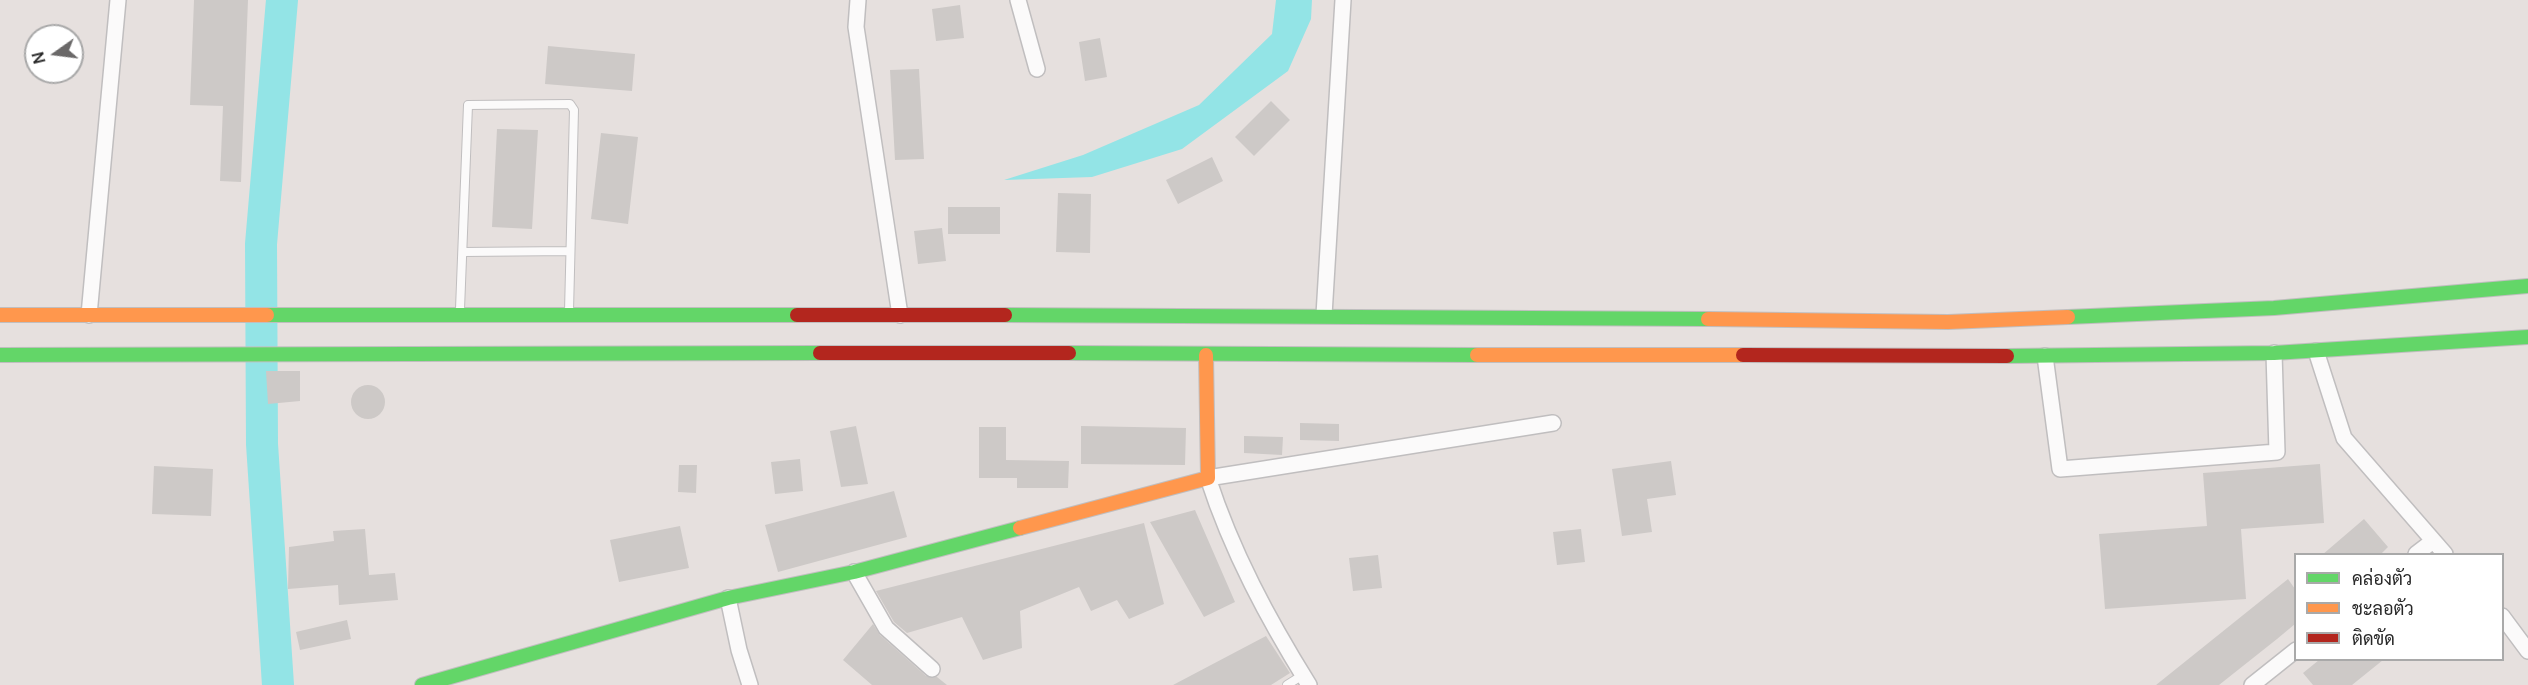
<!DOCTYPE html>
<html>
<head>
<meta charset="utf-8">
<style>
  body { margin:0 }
  #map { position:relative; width:2528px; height:685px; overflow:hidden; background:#e6e0de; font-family:Manrope,Sarabun,sans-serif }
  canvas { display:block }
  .legend { position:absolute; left:2294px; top:553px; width:210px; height:108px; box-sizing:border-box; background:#fff; border:2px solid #a9a9a9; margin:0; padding:8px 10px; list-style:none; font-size:18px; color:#282828 }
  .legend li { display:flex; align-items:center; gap:12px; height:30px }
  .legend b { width:30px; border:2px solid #a9a9a9 }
  .north { position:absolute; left:24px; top:24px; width:60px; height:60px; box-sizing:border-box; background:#fff; border:2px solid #a9a9a9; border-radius:50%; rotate:256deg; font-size:16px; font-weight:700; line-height:24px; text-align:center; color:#282828 }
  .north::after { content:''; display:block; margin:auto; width:21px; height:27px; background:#6a6868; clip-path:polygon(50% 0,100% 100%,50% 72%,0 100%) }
</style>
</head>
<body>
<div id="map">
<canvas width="2528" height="685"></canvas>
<ul class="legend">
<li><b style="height:8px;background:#63d668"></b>คล่องตัว</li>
<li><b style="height:8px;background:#ff974d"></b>ชะลอตัว</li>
<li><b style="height:8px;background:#b3261e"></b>ติดขัด</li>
</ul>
<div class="north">N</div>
</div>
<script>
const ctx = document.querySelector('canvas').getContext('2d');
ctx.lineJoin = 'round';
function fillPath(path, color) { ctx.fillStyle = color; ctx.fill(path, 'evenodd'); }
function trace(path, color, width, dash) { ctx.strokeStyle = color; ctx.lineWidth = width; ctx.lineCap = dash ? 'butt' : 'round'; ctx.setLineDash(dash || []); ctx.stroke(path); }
fillPath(new Path2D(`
  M1276 0H1312L1311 19 1288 71 1182 149 1092 177 1004 180 1083 155 1199 105 1272 34Z`), '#93e4e6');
trace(new Path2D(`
  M278 685 262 444 261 244 282 0`), '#93e4e6', 32);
fillPath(new Path2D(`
  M194 0H248L241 182 220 181 223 106 190 105Z
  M960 5 964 38 936 41 932 9Z
  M1100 38 1107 77 1085 81 1079 42Z
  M548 46 635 54 632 91 545 84Z
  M919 69 924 159 895 160 890 70Z
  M1271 101 1290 120 1254 156 1235 137Z
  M497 129 538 130 532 229 492 227Z
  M601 133 638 137 628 224 591 219Z
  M1212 157 1223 181 1178 204 1166 180Z
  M1058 193 1091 194 1090 253 1056 252Z
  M948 207H1000V234H948Z
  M942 228 946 261 918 264 914 231Z
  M266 371H300V401L268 404Z
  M351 402a17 17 0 1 1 34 0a17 17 0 1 1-34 0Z
  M1300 423 1339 424V441L1300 440Z
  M856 426 868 484 841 487 830 431Z
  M1081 426 1186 428 1185 465 1081 464Z
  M979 427H1006V460L1069 461 1068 488H1017V478H979Z
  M1244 436 1283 437 1282 455 1244 453Z
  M800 459 803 491 775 494 771 462Z
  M1671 461 1676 495 1647 499 1652 532 1622 536 1612 469Z
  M2320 464 2324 523 2241 529 2246 599 2105 609 2099 534 2207 526 2203 473Z
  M679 465H697L696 493 678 492Z
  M154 466 213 469 211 516 152 514Z
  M894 491 907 537 778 572 765 525Z
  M1195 510 1235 602 1204 617 1150 522Z
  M2364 519 2388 547 2380 555H2322Z
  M1144 523 1164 604 1129 619 1117 600 1091 611 1079 587 1020 611 1022 648 983 660 962 617 907 633 894 622 876 591Z
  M680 526 689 568 619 582 610 540Z
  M365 529 369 575 395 573 398 600 339 605 338 585 288 589 289 547 334 541 333 531Z
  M1581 529 1585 562 1557 565 1553 532Z
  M1378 555 1382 588 1353 591 1349 558Z
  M2288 579 2295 589V624L2277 639 2219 685H2156Z
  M347 620 351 639 300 650 296 632Z
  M873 624 880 635 926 676 937 677 947 685H872L843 660Z
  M1266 636 1290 673 1271 685H1173Z
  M2319 660H2383L2352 685H2313L2303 673Z`), '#cdc9c7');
const lane = new Path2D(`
  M463 252 570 251
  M460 309 468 105 570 104 574 110 569 311
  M1287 685 1303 675`);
const street = new Path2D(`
  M858 0 856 27 900 315
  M1018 0 1037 69
  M89 315 118 0
  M1324 315 1343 0
  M2316 351 2344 438 2445 554
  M2045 356 2060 469 2277 452 2274 353
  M2416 554 2433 541
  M854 572 886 628 932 669
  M728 598 739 650 750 685
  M2502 616 2528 651
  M1309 685C1268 619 1232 552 1208 478L1553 423
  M2252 685 2296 650`);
const fast = new Path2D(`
  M267 315H797
  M1005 315 1708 319
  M2068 317 2274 308 2528 286
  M1069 353 1477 355
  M0 355 820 353
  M2007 356 2274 353 2528 337
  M422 685 728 598 854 572 1020 528`);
const slow = new Path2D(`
  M0 315H267
  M1708 319 1948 322 2068 317
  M1477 355H1743
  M1020 528 1208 478 1206 355`);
const jam = new Path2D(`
  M797 315H1005
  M820 353H1069
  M1743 355 2007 356`);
trace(lane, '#c0bebf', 10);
trace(street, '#c0bebf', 18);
trace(fast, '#c0bebf', 16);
trace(slow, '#c0bebf', 16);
trace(jam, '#c0bebf', 16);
trace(lane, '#fbfafa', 8);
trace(street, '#fbfafa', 15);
trace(fast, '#63d668', 14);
trace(slow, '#ff974d', 14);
trace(jam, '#b3261e', 14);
</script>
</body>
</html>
